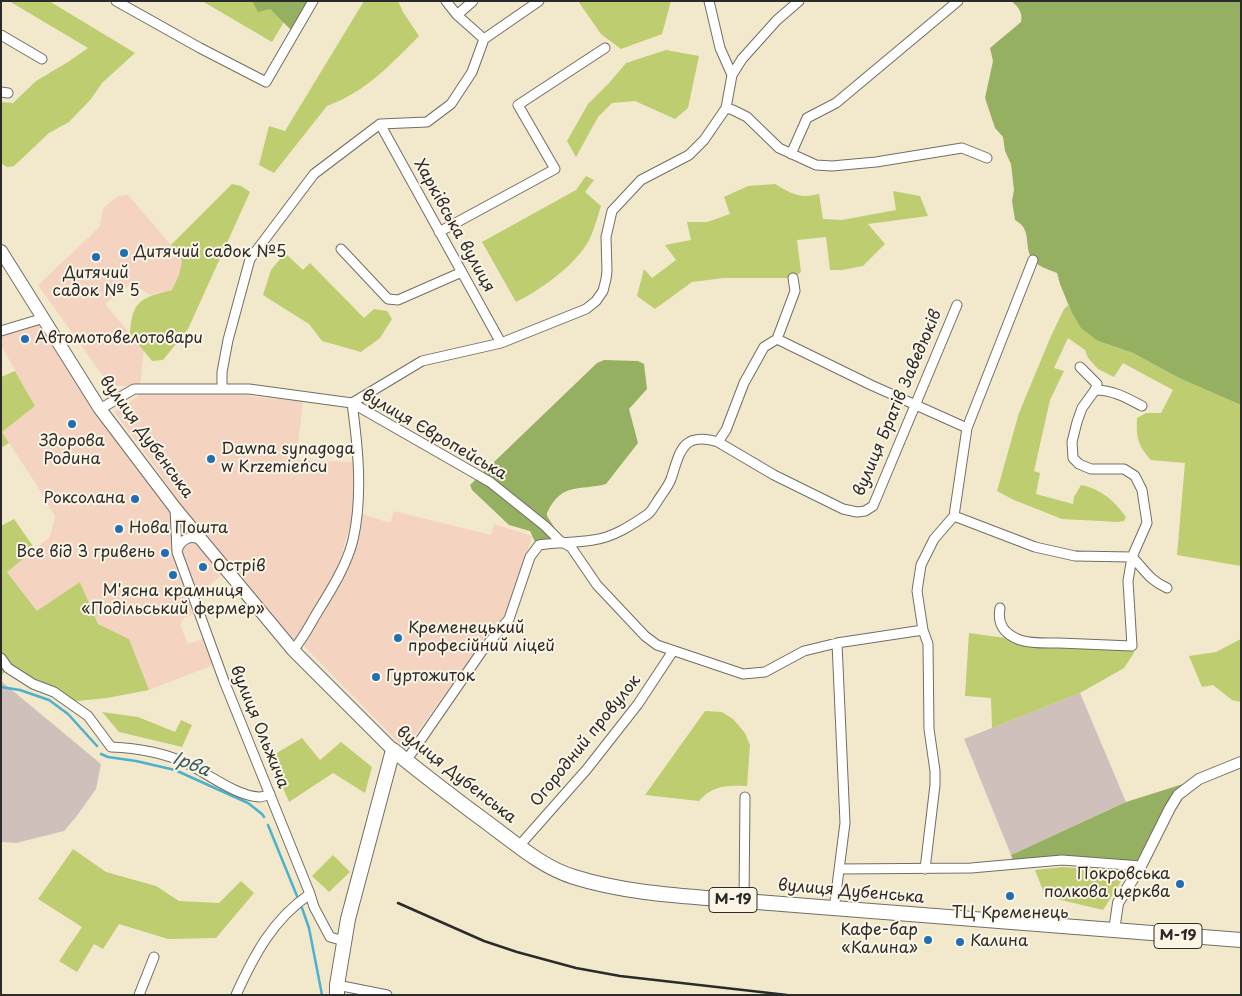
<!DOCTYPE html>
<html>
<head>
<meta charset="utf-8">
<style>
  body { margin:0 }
  #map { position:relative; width:1242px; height:996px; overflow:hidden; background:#f2e9cd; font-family:"Playpen Sans",sans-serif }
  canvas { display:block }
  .frame { position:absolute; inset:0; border:2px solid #2b2b2b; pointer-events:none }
</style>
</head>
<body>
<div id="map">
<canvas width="1242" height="996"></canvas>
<div class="frame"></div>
</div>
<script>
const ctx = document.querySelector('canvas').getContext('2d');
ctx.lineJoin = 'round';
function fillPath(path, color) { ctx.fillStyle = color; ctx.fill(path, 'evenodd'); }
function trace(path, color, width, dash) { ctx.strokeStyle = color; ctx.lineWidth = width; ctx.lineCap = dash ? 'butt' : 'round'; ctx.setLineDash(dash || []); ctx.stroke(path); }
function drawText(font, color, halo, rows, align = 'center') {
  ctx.font = font + ' "Playpen Sans",sans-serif'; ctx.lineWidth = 4; ctx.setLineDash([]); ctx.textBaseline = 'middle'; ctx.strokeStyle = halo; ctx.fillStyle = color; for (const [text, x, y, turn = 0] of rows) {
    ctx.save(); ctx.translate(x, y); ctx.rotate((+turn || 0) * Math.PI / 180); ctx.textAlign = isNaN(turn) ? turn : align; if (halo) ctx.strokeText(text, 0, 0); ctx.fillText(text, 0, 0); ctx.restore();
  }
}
fillPath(new Path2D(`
  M128 195 171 245 182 261 179 275 172 290 150 295 132 283 105 304 144 350 140 386H110L38 285 88 238 100 226 103 209 110 202 119 196Z
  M44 318 175 508 176 540 182 542 202 540 158 471 114 412 144 392 239 393 256 397 303 401 296 460 354 462 353 515 339 564 332 579 335 582 293 650 227 570 210 585 192 593 199 612 184 618 180 625 188 644 208 637 218 663 149 690 129 639 98 624 80 582 38 612 7 571 50 537 55 516 34 481 2 432 35 406 1 345V331Z
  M394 511 491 535 494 524 532 536 506 617 477 649 405 749 304 646 341 582 358 540 362 514 390 523Z`), '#f4d3c0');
fillPath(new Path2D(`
  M1 681 101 764 96 789 76 817 64 831 16 843 1 842Z
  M1080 693 1126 802 1011 855 964 739Z`), '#d0c0bc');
fillPath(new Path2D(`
  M9 1H49L135 53 102 83 91 99 69 122 49 133 14 166 7 167 1 163V102L13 103 36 81 68 62 88 48Z
  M202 1H252L254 4 270 9 284 22 272 42Z
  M364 1H398L403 12 419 36C390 65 367 91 327 106L274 173 259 165 269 126 285 131Z
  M578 1H671L662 34 621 49 601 34Z
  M666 50 699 56 688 108 675 119 635 101 612 103 598 117 576 157 567 141 588 104 609 83 626 63Z
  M586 176 594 180 585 192 601 206C598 216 595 226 591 236 580 262 541 290 516 302L482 242 576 190Z
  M232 184 241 186 250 192 188 329 163 360 152 361 130 334C132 299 142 298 172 290L179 275 182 261 171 245Z
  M775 184C792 194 799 199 819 194L823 219 842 220 896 210 893 191 920 196 928 216 868 224 885 244 863 266 842 270H830L826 237 797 240 801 272 793 278H724L692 282 655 309 637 296 644 269 652 278 676 260 665 245 691 240 687 222H707L730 214 724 197 748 186Z
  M285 253 303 270 310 263 364 318 374 309 387 311 392 319 380 338 361 352 322 341 309 324 263 295 271 270Z
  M1068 305 1071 311 1098 341 1133 353 1179 378 1241 405V566L1177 555 1185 463 1151 460C1138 446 1136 437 1137 418L1146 413H1161L1173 390 1123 363 1114 377 1098 369 1088 358 1085 350 1068 338 1054 368 1064 371 1050 400 1034 471 1040 473 1036 494 1073 504 1074 497 1081 485C1101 489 1114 500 1126 517L1124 521 1118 522 1062 519 1014 500 997 491 1019 413 1051 336 1064 309Z
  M15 371 35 406 2 432 9 443 1 448V377Z
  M14 519 35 549 7 572 37 611 80 582 98 624 129 639 149 690 107 698 68 702 8 668 1 676V526Z
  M969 633 1020 640 1132 646 1134 653 1124 668 1080 693 992 728 991 698 965 696Z
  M1241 639V702L1232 700 1213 685 1202 687 1189 656 1216 652Z
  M705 711 722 712 733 719 745 733 750 745 747 786C728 785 712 785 699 801L645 795Z
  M102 712 138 717 175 732 181 720 192 725 182 747 119 732Z
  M302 738 320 760 341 742 372 767 365 793 333 773 289 802 270 757Z
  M73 849 106 872 156 886 179 901 219 903 241 881 254 893 216 938 168 939 119 924 103 949 94 944 77 972 59 961 82 927 38 899Z
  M333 855 350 872 329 892 312 876Z
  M1063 867 1127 872 1103 910 1057 899V894L1044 893 1035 870Z`), '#bdcd6f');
fillPath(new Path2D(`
  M252 1H313L294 33 270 9 258 12Z
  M1011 1H1241V405L1179 378 1133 353 1098 341 1081 328 1071 311 1060 284 1057 273C1049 270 1037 266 1032 259 1023 245 1033 230 1015 220L1012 201 1014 190 1011 164 1005 151 1003 137 995 128 985 98 993 61 990 48 1021 22C1023 13 1019 7 1011 1Z
  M604 360 638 361 644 364 647 389 629 409 638 443 606 484C579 491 561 482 547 513V516L563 541 536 544 530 531 509 525 472 490 470 485 597 363Z
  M1199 779 1181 793 1141 866 1062 861 1015 865 1011 855 1126 802Z`), '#96b062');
trace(new Path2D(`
  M1 687 20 690 49 700 68 714 97 746
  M101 754 108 757 136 761 175 770 248 803 262 814 264 817
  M268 825 297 896
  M302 908 309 928 322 995`), '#4db0cc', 2.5);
const minor = new Path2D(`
  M116 1 200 48 266 82 313 1
  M446 1 457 15 484 39
  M709 1 720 48 732 75
  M457 15 473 1
  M1 35 42 59
  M1 92 8 93
  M726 108 733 110 747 117 779 148 816 165 832 166 876 162 962 148 987 158
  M380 124 501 343
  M791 154 807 118 836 103 958 1
  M439 232 555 169 518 105 605 48
  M341 249 388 299 398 300 462 272
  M1 331 44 318
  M777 339 871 385 967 428
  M1080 367 1097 384 1095 390
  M222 389V372L228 340 250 259 314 174 380 124 427 122 451 104 472 72 484 39 539 1
  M100 409 134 389H249L352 403 490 482 545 526 560 541 571 547 597 585 645 636 657 645 743 674 765 672 804 651 837 643 923 630
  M718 442 774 475 843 509 857 512 865 511 873 506 957 305
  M175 508 177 552 224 681 310 894 314 907 330 937 344 941
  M954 516 1035 547 1075 556 1132 557
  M177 551C180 540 190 534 201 540
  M1132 557C1146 571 1148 579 1167 588
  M1000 608C997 624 1004 634 1020 640 1032 644 1046 643 1059 643 1083 644 1108 645 1132 646L1128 581 1132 557 1147 523 1142 490 1135 476 1124 469H1091L1079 464 1073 458 1072 442 1077 422 1082 408 1095 390C1113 390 1127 398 1142 406
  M293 650C304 638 311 622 320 608 333 587 347 564 353 540 363 496 358 447 352 403L422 361 501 343 586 309 596 301 603 291 606 279 607 271 606 237 612 211 641 180 689 155 704 140 726 108 732 75 742 59 777 20 799 1
  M1 658 8 668 33 684 54 692 88 716 111 747C136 748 164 753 186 763 207 773 236 796 259 797 262 797 267 795 270 794
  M406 761 482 651 509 619 530 557 539 545C557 542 575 543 593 540 612 538 632 525 648 514 652 511 654 506 657 502 661 495 668 487 671 479 680 452 682 431 718 442L726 430 744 383 764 347 777 339 795 291 793 278
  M519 846 587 769 638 704 673 651
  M839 869 971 868 1062 860 1141 866
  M925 869 935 785V771L929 729 928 644 923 630 917 591 921 565 934 539 954 516 967 428 1033 260
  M744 901 745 797
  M834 909 845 823 837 643
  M337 985 387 995
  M139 995 154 957
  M236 995C254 955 273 919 310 894`);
const tertiary = new Path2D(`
  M1114 931 1118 903 1141 866 1170 808 1178 795 1199 779 1241 762`);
const secondary = new Path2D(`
  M1 251 100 409 175 508 293 650 393 750`);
const trunk = new Path2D(`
  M337 995V985L348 919 393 750C425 776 459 802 493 827 517 845 544 868 574 877 628 894 687 896 744 901L1241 940`);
trace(minor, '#716e64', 11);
trace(tertiary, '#716e64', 12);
trace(secondary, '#716e64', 14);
trace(trunk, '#716e64', 16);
trace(minor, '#fff', 9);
trace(tertiary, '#fff', 10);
trace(secondary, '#fff', 12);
trace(trunk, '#fff', 14);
trace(new Path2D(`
  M398 903 484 941 517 952 576 968 620 976 787 995`), '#2b2b2b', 2.5);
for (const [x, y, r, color] of [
  [124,253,5,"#1f6fb2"],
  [96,257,5,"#1f6fb2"],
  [25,339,5,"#1f6fb2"],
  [72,424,5,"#1f6fb2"],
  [211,459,5,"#1f6fb2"],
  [135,499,5,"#1f6fb2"],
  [119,529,5,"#1f6fb2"],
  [165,553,5,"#1f6fb2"],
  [203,567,5,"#1f6fb2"],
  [173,575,5,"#1f6fb2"],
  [398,638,5,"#1f6fb2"],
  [376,677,5,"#1f6fb2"],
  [1180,884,5,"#1f6fb2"],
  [1010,896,5,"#1f6fb2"],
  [928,940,5,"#1f6fb2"],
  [960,942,5,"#1f6fb2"]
]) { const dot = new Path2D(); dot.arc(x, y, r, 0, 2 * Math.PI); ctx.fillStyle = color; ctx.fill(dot); trace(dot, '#fcf5e5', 2); }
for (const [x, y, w] of [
  [733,900,48],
  [1178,936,48]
]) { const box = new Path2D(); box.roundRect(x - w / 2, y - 12.5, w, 25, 4); ctx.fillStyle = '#fcf5e5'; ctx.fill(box); trace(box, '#2b2b2b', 1); }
drawText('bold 15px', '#2b2b2b', null, [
  ["М-19",733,900],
  ["М-19",1178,936]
]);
drawText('16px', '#2b2b2b', '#fcf5e5', [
  ["Харківська вулиця",454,226,61],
  ["вулиця Братів Заведюків",898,403,-67],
  ["вулиця Європейська",434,435,30],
  ["вулиця Дубенська",146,437,54],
  ["вулиця Ольжича",259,727,68],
  ["Огородний провулок",586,741,-51],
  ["вулиця Дубенська",456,775,38],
  ["вулиця Дубенська",851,892,5]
]);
drawText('16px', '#2b2b2b', '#fcf5e5', [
  ["Дитячий садок №5",134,253],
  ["Дитячий",96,274,"center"],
  ["садок № 5",96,292,"center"],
  ["Автомотовелотовари",35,339],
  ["Здорова",72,442,"center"],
  ["Родина",72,460,"center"],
  ["Dawna synagoga",221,450],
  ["w Krzemieńcu",221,468],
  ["Роксолана",125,499,"right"],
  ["Нова Пошта",129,529],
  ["Все від 3 гривень",155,553,"right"],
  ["Острів",213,567],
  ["М'ясна крамниця",173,592,"center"],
  ["«Подільський фермер»",173,610,"center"],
  ["Кременецький",408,629],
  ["професійний ліцей",408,647],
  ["Гуртожиток",386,677],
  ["Покровська",1170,875,"right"],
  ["полкова церква",1170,893,"right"],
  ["ТЦ Кременець",1010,914,"center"],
  ["Кафе-бар",918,931,"right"],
  ["«Калина»",918,949,"right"],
  ["Калина",970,942]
], 'left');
drawText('italic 18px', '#375a63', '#fcf5e5', [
  ["Ірва",191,765,21]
]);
</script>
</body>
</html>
